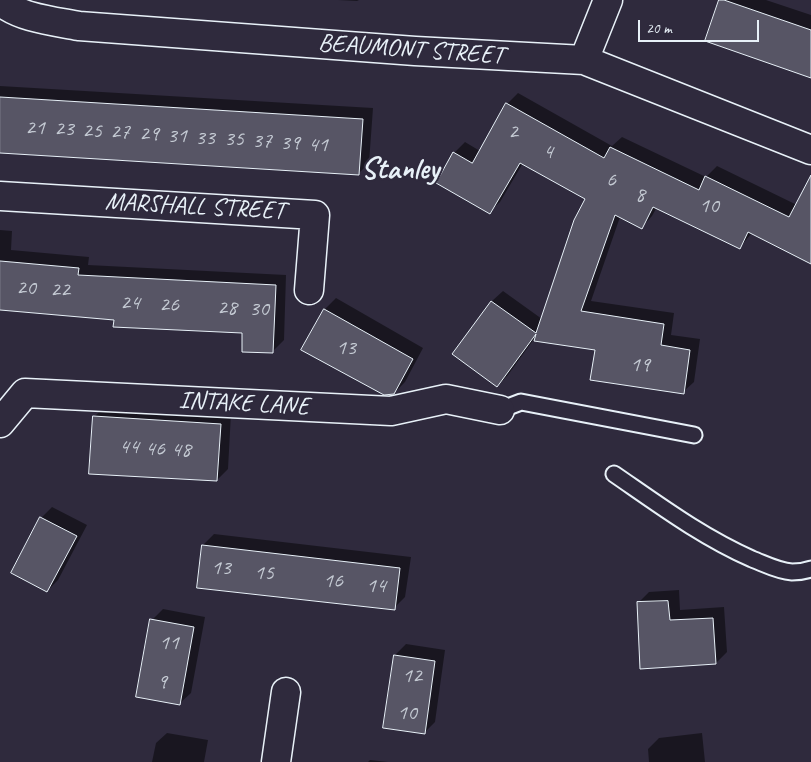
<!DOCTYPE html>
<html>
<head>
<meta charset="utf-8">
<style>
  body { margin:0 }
  #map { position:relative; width:811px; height:762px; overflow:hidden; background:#2f2a3d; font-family:Caveat,sans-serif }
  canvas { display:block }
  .scale { position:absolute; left:638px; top:20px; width:121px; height:22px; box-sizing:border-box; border:2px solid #e8f1f8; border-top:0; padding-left:6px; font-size:15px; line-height:18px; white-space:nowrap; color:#e8f1f8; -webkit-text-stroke:4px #2f2a3d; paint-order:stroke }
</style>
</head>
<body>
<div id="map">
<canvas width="811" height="762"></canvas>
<div class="scale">20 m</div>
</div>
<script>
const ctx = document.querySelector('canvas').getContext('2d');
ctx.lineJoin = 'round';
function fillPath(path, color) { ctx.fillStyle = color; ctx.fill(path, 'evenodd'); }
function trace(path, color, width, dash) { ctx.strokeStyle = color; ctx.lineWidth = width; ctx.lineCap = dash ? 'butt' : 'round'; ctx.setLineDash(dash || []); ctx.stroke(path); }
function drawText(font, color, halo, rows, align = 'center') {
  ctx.font = font + ' Caveat,sans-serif'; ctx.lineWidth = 4; ctx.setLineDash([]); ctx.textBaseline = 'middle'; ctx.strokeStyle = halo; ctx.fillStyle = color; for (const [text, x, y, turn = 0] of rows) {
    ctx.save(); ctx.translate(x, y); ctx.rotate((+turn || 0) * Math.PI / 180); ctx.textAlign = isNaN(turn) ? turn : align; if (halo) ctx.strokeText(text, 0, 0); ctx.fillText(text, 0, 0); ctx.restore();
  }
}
fillPath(new Path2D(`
  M338 0H359L357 1Z
  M720 0H766L811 15V77Z
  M0 86 373 108 369 163 358 174 0 152Z
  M518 93 612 146 622 137 706 177 717 166 797 205 811 199V263L752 233 740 247 657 207 652 216 642 227 620 217 591 301 674 313 671 335 700 339 694 382 683 392 596 349 534 339 508 375 497 386 454 354 492 301 503 291 542 319 586 198 523 163 500 202 489 212 454 153 465 142 480 151 507 104Z
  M0 230 12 231 11 250 89 257 88 265 286 275 284 340 273 351 244 332 115 319 0 298Z
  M336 298 423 348 405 382 394 393 302 349 325 309Z
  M105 406 231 413 228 469 217 480 94 417Z
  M52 507 87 525 58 580 47 591 41 518Z
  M214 534 411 557 405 597 394 608 203 545Z
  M679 590 680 610 724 607 727 652 716 663 638 603 649 592Z
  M163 609 205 617 191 693 180 703 152 620Z
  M406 644 445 650 435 722 424 733 395 655Z
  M167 733 208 740 204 762H152L156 743Z
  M702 733 705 762H649L648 749 659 738Z
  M370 760 388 762H368Z`), '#0007');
const building = new Path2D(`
  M719 0H724L811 30V78L705 41Z
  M0 97 363 119 359 175 0 153Z
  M506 103 604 158 610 147 699 190 705 176 789 217 811 175V264L748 232 740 249 653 207 642 229 615 215 581 311 664 324 661 345 690 350 684 394 590 380 595 350 534 341 536 334 497 387 452 354 491 301 536 333 574 220 585 199 520 163 490 214 436 183 453 152 472 163Z
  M0 261 79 268 78 275 276 285 273 353 242 352V333L113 327 114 320 0 310Z
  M324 309 413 359 394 394 384 395 301 350Z
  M93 416 221 424 217 481 89 474Z
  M40 517 77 536 47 592 11 573Z
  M202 545 400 568 395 610 197 588Z
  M668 601 670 620 713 618 716 664 640 669 637 602Z
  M150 619 194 627 180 705 136 697Z
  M394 655 435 661 425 734 383 728Z`);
fillPath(building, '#575565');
trace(building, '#e8f1f8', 1);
const lane = new Path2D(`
  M500 410 521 402 694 435
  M614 474C659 505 702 537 752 559 765 564 778 571 792 572 799 572 805 571 811 569`);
const street = new Path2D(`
  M0 1C20 18 53 21 79 26L415 51 584 60 811 150
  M584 60 608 0
  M0 196 315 215 309 290
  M0 423 25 393 391 411 446 399 500 410
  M276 762 286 692`);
trace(lane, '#e8f1f8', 19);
trace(street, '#e8f1f8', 31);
trace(lane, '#2f2a3d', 15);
trace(street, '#2f2a3d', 28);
drawText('22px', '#c4cad3', null, [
  ["21",35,128],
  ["23",64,129],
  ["25",92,131],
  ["27",120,132],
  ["2",513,132],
  ["29",149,134],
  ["31",177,136],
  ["33",205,138],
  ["35",234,139],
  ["37",262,141],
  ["39",290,143],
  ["41",318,145],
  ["4",548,152],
  ["6",611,180],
  ["8",640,195],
  ["10",709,206],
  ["20",26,288],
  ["22",60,290],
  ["24",130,303],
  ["26",169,305],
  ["28",227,308],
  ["30",259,309],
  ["13",346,348],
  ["19",640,365],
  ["44",129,447],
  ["46",155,449],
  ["48",181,450],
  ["13",221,568],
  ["15",264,573],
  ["16",333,581],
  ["14",376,586],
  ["11",169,643],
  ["12",412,676],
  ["9",162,682],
  ["10",407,713]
]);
drawText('25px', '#e8f1f8', '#2f2a3d', [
  ["BEAUMONT STREET",411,50,4],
  ["MARSHALL STREET",195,207,3],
  ["INTAKE LANE",244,404,3]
]);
drawText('bold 30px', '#e8f1f8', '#2f2a3d', [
  ["Stanley",400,170]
]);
</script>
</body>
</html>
